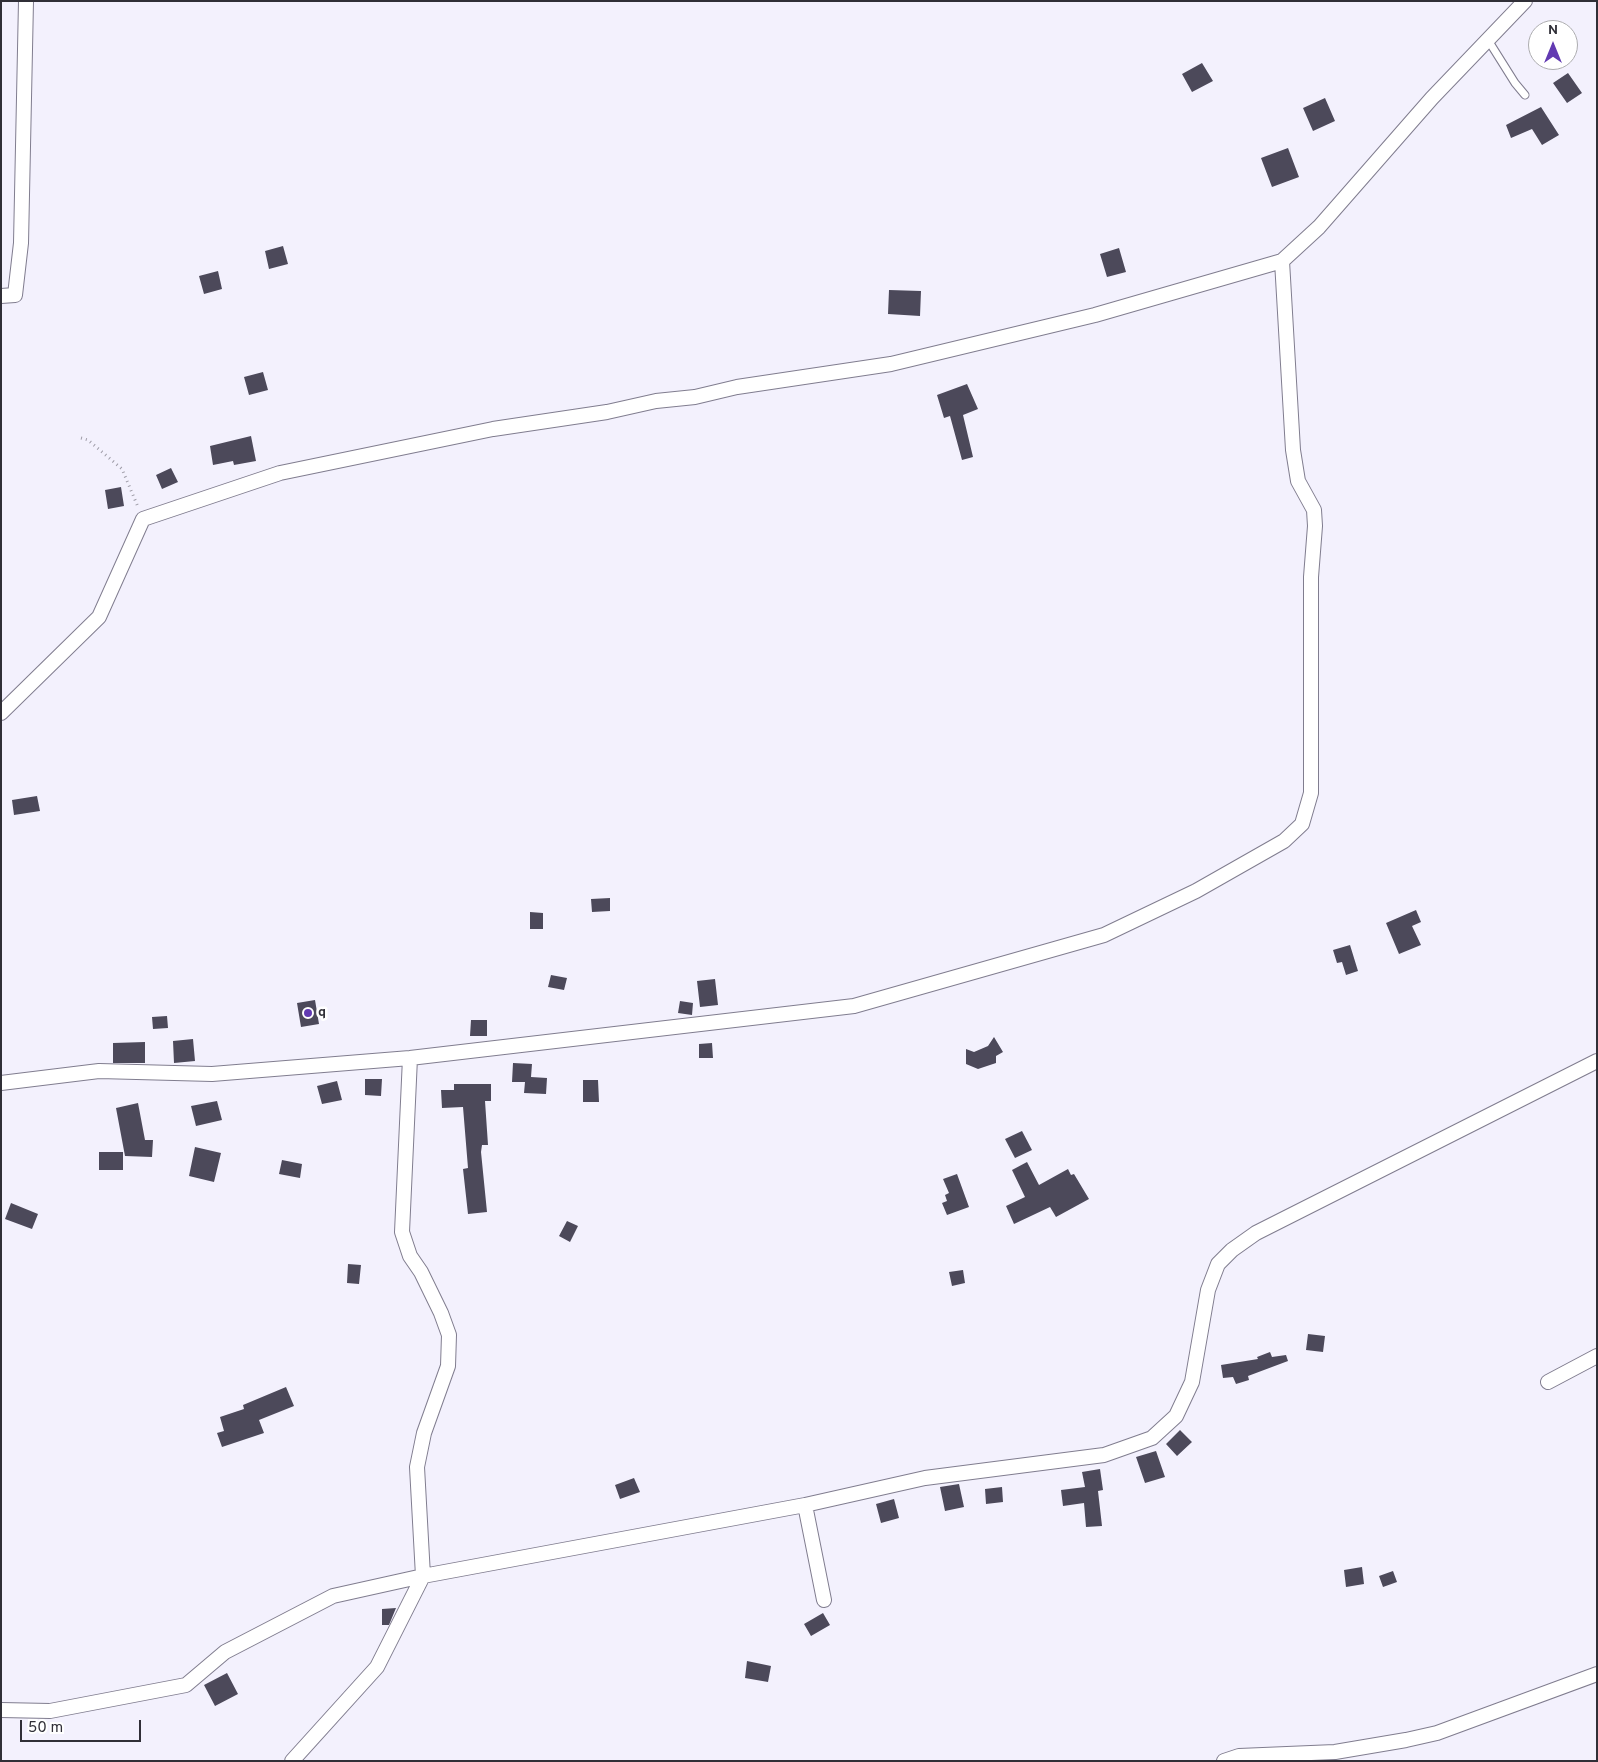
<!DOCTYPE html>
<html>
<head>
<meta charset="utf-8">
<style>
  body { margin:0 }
  #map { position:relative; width:1598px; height:1762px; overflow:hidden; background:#f3f1fd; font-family:Overpass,sans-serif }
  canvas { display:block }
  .frame { position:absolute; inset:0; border:2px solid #302f37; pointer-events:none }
  .north { position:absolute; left:1528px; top:20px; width:50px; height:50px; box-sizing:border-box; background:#fff; border:1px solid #acacaf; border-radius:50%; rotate:0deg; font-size:14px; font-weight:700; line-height:20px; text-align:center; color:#302f37 }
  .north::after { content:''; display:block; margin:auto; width:18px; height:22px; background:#623ab2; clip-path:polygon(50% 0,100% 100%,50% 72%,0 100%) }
  .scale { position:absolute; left:20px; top:1720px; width:121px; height:22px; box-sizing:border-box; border:2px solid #302f37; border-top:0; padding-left:6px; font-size:15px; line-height:18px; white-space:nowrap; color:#302f37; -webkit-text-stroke:4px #fff; paint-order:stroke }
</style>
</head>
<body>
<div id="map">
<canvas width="1598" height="1762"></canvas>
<div class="frame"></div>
<div class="north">N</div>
<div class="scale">50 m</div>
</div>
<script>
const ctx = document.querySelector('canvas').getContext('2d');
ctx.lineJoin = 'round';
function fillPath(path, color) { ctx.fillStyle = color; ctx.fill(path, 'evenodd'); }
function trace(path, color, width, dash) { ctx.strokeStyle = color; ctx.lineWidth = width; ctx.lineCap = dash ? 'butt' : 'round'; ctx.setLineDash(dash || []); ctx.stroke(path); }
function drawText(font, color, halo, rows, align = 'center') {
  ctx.font = font + ' Overpass,sans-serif'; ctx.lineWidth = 5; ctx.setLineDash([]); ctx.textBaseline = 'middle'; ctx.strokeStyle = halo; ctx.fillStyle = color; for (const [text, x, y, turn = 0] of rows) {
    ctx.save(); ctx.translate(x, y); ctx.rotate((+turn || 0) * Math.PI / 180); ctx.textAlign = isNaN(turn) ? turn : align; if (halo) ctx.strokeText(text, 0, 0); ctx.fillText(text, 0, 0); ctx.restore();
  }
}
fillPath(new Path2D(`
  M1202 63 1213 81 1192 92 1182 74Z
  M1568 73 1582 93 1567 103 1553 83Z
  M1325 98 1335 121 1313 131 1303 108Z
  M1541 107 1559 135 1542 145 1532 129 1511 138 1506 125Z
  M1288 148 1299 177 1272 187 1261 158Z
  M283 246 288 264 269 269 265 251Z
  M1119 248 1126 272 1107 277 1100 254Z
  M218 271 222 289 204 294 199 276Z
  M889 290 921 291 920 316 888 314Z
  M263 372 268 390 249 395 244 377Z
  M967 384 978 409 963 415 973 457 962 460 950 416 944 418 937 395Z
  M251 436 256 461 234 465 233 461 213 465 210 446Z
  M171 468 178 482 162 489 156 475Z
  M121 487 124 506 108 509 105 490Z
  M37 796 40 811 14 815 12 800Z
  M610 898V911L592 912 591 899Z
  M1416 910 1421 922 1412 926 1421 945 1399 954 1386 923Z
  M530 912 543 913V929H530Z
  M1350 945 1358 971 1346 975 1342 962 1337 963 1333 950Z
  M551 975 567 978 564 990 548 987Z
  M715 979 718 1005 700 1007 697 981Z
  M315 1000 319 1024 301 1027 297 1003Z
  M680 1001 693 1003 692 1015 678 1013Z
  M167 1016 168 1028 153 1029 152 1017Z
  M471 1020H487V1036H470Z
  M994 1037 1003 1052 996 1056V1063L978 1069 966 1064V1049L974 1052 988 1046Z
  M193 1039 195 1061 174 1063 173 1041Z
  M145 1042V1063H113V1043Z
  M712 1043 713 1058H699V1044Z
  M513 1063 532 1064 531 1077 547 1078 546 1094 524 1093 525 1082H512Z
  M365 1079H382L381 1096 365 1095Z
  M583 1080H598L599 1102H583Z
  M337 1081 342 1100 322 1104 317 1086Z
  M454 1084H491V1101H485L488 1145H482L481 1152 487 1212 468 1214 463 1169 468 1168 463 1107 442 1108 441 1090H454Z
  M217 1101 222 1120 196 1126 191 1106Z
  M138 1103 145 1140H153L152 1157 125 1156 116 1108Z
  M1022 1131 1032 1150 1015 1158 1005 1139Z
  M195 1147 221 1153 214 1182 189 1176Z
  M99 1152H123V1170H99Z
  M282 1160 302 1164 300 1178 279 1174Z
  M1027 1162 1039 1185 1068 1169 1071 1175 1074 1174 1089 1199 1056 1217 1050 1207 1014 1224 1006 1206 1025 1197 1012 1170Z
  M957 1174 969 1207 947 1215 942 1203 947 1201 945 1195 949 1193 943 1179Z
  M11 1203 38 1214 32 1229 5 1219Z
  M567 1221 578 1226 570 1242 559 1236Z
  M348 1264 361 1265 359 1284 347 1283Z
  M963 1270 965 1283 952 1286 949 1272Z
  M1308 1334 1325 1336 1323 1352 1306 1350Z
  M1270 1352 1272 1357 1286 1355 1288 1361 1248 1376 1249 1380 1236 1384 1233 1377 1223 1378 1221 1365 1258 1359 1257 1357Z
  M286 1387 294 1406 259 1420 264 1433 222 1447 217 1433 224 1431 220 1417 244 1409 243 1405Z
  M1180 1430 1192 1442 1177 1456 1166 1444Z
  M1156 1451 1165 1477 1145 1483 1136 1457Z
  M1100 1469 1103 1490 1098 1491 1102 1526 1086 1527 1084 1503 1063 1506 1061 1490 1085 1487 1082 1472Z
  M634 1478 640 1492 620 1499 615 1485Z
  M959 1484 964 1507 945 1511 940 1487Z
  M1002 1487 1003 1502 986 1504 985 1489Z
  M894 1499 899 1518 881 1523 876 1504Z
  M1362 1567 1364 1584 1346 1587 1344 1570Z
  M1393 1571 1397 1582 1383 1587 1379 1576Z
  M396 1608 389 1625H382V1609Z
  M823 1613 830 1625 811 1636 804 1624Z
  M747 1661 771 1666 768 1682 745 1678Z
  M227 1673 238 1694 215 1706 204 1685Z`), '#4c495a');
const service = new Path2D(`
  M1488 40 1515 83 1525 95`);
const minor = new Path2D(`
  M1 296 15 295 21 243 26 1
  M1 713 99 617 143 519 280 473 493 429 607 412 656 401 695 397 737 387 891 364 1095 315 1282 261 1319 227 1432 98 1525 1
  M1 1083 99 1071 212 1074 410 1058 854 1006 1104 935 1196 891 1284 841 1302 824 1311 793V577L1315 526 1314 510 1298 481 1293 450 1282 261
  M1548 1382 1597 1356
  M805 1505 824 1600
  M1 1710 50 1711 186 1685 225 1652 333 1596 423 1576 805 1505 925 1478 1104 1455 1152 1438 1176 1416 1192 1382 1208 1290 1218 1264 1232 1250 1256 1233 1597 1061
  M292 1761 377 1667 423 1576 417 1467 424 1433 448 1366 449 1335 441 1313 421 1272 410 1256 402 1232 410 1058
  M1224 1761 1239 1756 1335 1752 1406 1740 1437 1733 1597 1674`);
trace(service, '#807d8f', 9);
trace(minor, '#807d8f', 16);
trace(new Path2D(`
  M81 438 88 440 122 469 138 507`), '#9e9ca7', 3, [1, 4]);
trace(service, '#fff', 7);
trace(minor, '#fff', 14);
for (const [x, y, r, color] of [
  [308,1013,5,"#623ab2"]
]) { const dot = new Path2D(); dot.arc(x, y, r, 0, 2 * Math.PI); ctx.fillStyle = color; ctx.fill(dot); trace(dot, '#fff', 2); }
drawText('bold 14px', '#302f37', '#fff', [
  ["q",318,1013]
], 'left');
</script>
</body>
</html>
